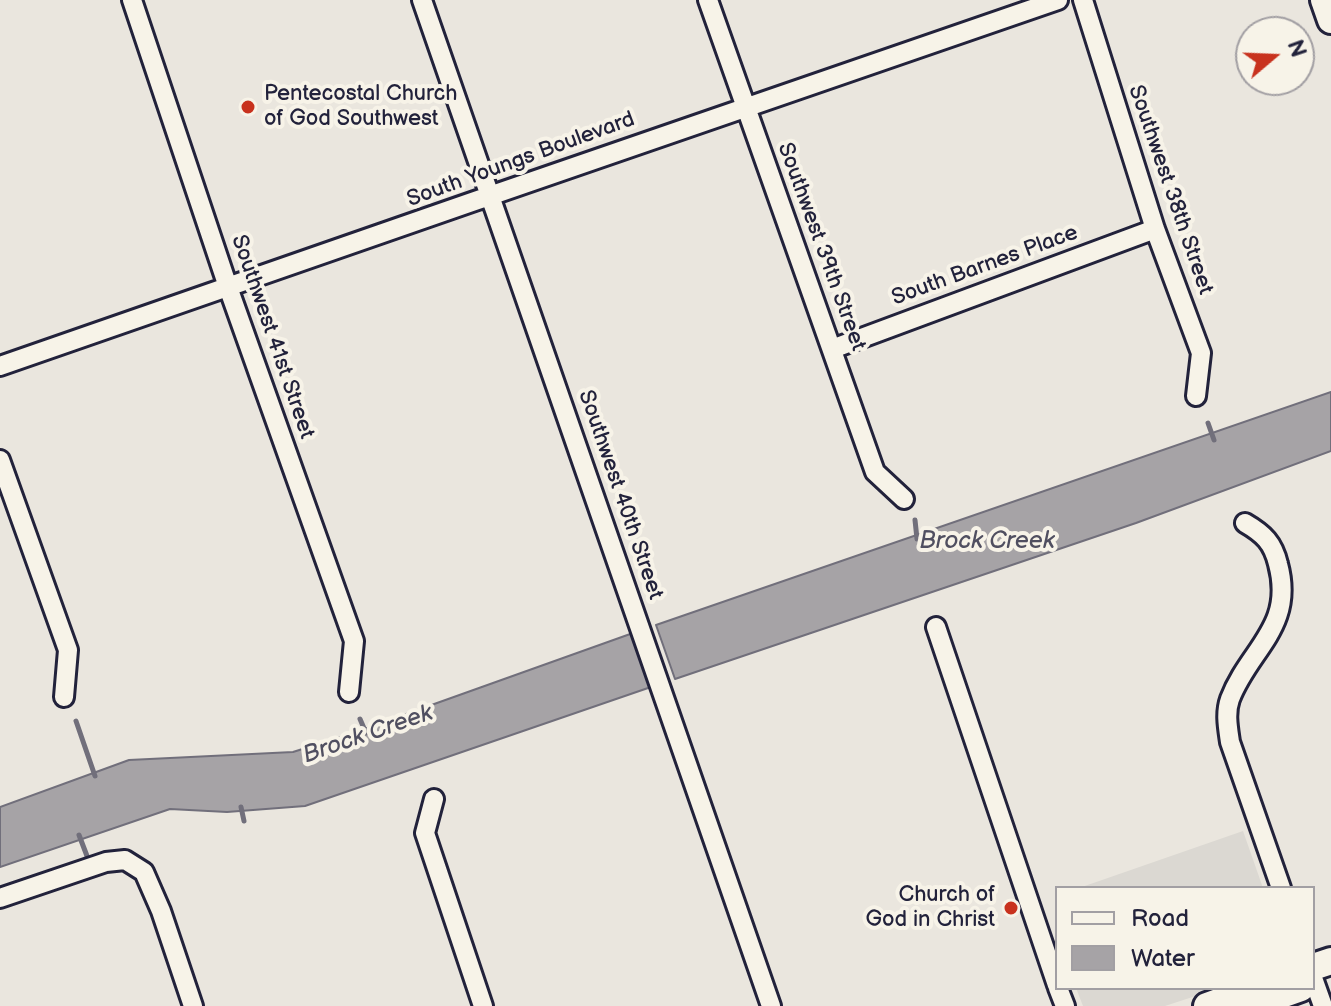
<!DOCTYPE html>
<html>
<head>
<meta charset="utf-8">
<style>
  body { margin:0 }
  #map { position:relative; width:1331px; height:1006px; overflow:hidden; background:#eae6de; font-family:"Balsamiq Sans",sans-serif }
  canvas { display:block }
  .legend { position:absolute; left:1055px; top:886px; width:260px; height:104px; box-sizing:border-box; background:#f7f3e8; border:2px solid #a29fa3; margin:0; padding:10px 14px; list-style:none; font-size:24px; color:#22223b }
  .legend li { display:flex; align-items:center; gap:16px; height:40px }
  .legend b { width:40px; border:2px solid #a29fa3 }
  .north { position:absolute; left:1235px; top:16px; width:80px; height:80px; box-sizing:border-box; background:#f7f3e8; border:2px solid #a29fa3; border-radius:50%; rotate:71deg; font-size:22px; font-weight:700; line-height:32px; text-align:center; color:#22223b }
  .north::after { content:''; display:block; margin:auto; width:28px; height:36px; background:#c8321e; clip-path:polygon(50% 0,100% 100%,50% 72%,0 100%) }
</style>
</head>
<body>
<div id="map">
<canvas width="1331" height="1006"></canvas>
<ul class="legend">
<li><b style="height:10px;background:#f7f3e8"></b>Road</li>
<li><b style="height:22px;background:#a6a3a6"></b>Water</li>
</ul>
<div class="north">N</div>
</div>
<script>
const ctx = document.querySelector('canvas').getContext('2d');
ctx.lineJoin = 'round';
function fillPath(path, color) { ctx.fillStyle = color; ctx.fill(path, 'evenodd'); }
function trace(path, color, width, dash) { ctx.strokeStyle = color; ctx.lineWidth = width; ctx.lineCap = dash ? 'butt' : 'round'; ctx.setLineDash(dash || []); ctx.stroke(path); }
function drawText(font, color, halo, rows, align = 'center') {
  ctx.font = font + ' "Balsamiq Sans",sans-serif'; ctx.lineWidth = 8; ctx.setLineDash([]); ctx.textBaseline = 'middle'; ctx.strokeStyle = halo; ctx.fillStyle = color; for (const [text, x, y, turn = 0] of rows) {
    ctx.save(); ctx.translate(x, y); ctx.rotate((+turn || 0) * Math.PI / 180); ctx.textAlign = isNaN(turn) ? turn : align; if (halo) ctx.strokeText(text, 0, 0); ctx.fillText(text, 0, 0); ctx.restore();
  }
}
fillPath(new Path2D(`
  M1243 831 1263 888H1079Z
  M1076 988H1220L1165 1006H1083Z`), '#dbd8d2');
const water = new Path2D(`
  M1331 392V451L1136 523 675 679 656 625Z
  M633 633 651 687 305 806 227 812 170 809 0 867V807L129 760 293 752 353 733Z`);
fillPath(water, '#a6a3a6');
trace(water, '#716f7b', 2);
trace(new Path2D(`
  M1208 423 1214 440
  M915 520 917 539
  M360 719 366 733
  M76 721 95 776
  M241 807 244 821
  M79 835 87 856`), '#716f7b', 5);
const street = new Path2D(`
  M132 0 228 287 354 641 349 692
  M422 0 771 1006
  M708 0 875 472 904 499
  M1083 0 1155 229 1201 353 1196 396
  M832 349 1155 229
  M0 366C353 244 704 120 1058 0
  M0 460 68 650 64 697
  M1245 523C1264 534 1273 543 1278 564 1295 627 1249 649 1230 699 1225 713 1228 728 1230 742L1281 888
  M936 627 1057 985
  M434 799 425 833 483 1006
  M0 898 106 862 125 860 144 872 161 911 193 1006
  M1313 978 1323 1006
  M1058 988 1065 1006`);
const secondary = new Path2D(`
  M1324 0 1331 20
  M1313 967 1331 961
  M1207 1006 1257 988
  M1250 1006 1301 988`);
trace(street, '#22223b', 24);
trace(secondary, '#22223b', 32);
trace(street, '#f7f3e8', 18);
trace(secondary, '#f7f3e8', 26);
for (const [x, y, r, color] of [
  [248,107,8,"#c8321e"],
  [1011,908,8,"#c8321e"]
]) { const dot = new Path2D(); dot.arc(x, y, r, 0, 2 * Math.PI); ctx.fillStyle = color; ctx.fill(dot); trace(dot, '#f7f3e8', 3); }
drawText('22px', '#22223b', '#f7f3e8', [
  ["Pentecostal Church",264,94],
  ["of God Southwest",264,119],
  ["Church of",995,895,"right"],
  ["God in Christ",995,920,"right"]
], 'left');
drawText('22px', '#22223b', '#f7f3e8', [
  ["South Youngs Boulevard",521,160,-20],
  ["Southwest 38th Street",1170,190,71],
  ["Southwest 39th Street",821,247,70],
  ["South Barnes Place",985,266,-20],
  ["Southwest 41st Street",272,337,71],
  ["Southwest 40th Street",620,495,71]
]);
drawText('italic 24px', '#504f60', '#f7f3e8', [
  ["Brock Creek",987,542],
  ["Brock Creek",368,735,-19]
]);
</script>
</body>
</html>
